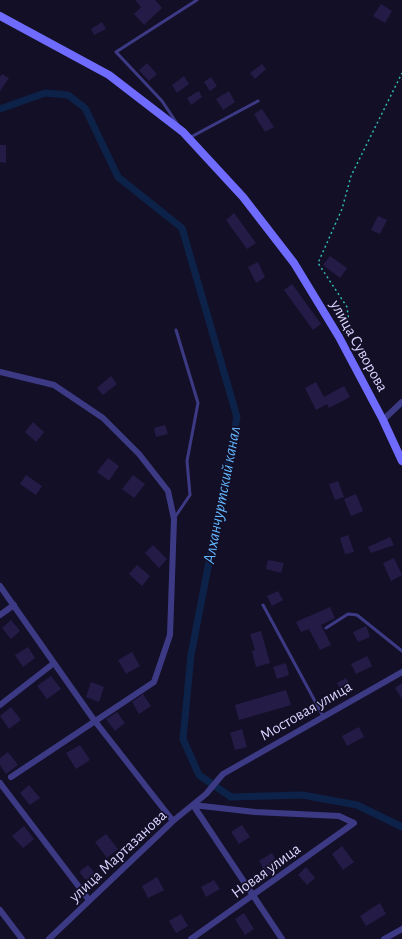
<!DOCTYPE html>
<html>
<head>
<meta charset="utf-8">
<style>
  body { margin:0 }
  canvas { display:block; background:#130f26 }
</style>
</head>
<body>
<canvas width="402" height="939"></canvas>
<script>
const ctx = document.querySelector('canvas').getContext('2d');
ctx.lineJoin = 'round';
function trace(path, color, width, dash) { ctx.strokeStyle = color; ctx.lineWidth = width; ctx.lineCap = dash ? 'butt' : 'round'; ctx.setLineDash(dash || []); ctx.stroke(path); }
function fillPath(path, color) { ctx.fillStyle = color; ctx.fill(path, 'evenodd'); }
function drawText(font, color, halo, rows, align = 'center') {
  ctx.font = font + ' "Alegreya Sans",sans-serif'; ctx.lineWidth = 3.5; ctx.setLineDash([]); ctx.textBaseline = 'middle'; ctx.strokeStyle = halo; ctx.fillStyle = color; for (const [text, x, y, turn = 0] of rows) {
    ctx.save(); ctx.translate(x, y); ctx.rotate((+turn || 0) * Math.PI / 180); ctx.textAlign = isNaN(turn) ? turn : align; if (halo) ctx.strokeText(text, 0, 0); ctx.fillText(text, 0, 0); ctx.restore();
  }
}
trace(new Path2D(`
  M0 109 45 93 68 95 85 108 118 177 182 228 237 417 191 655 183 739 199 775 231 797 302 795 357 805 402 827`), '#0c2248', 7);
fillPath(new Path2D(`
  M135 0H155L162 8 144 25 134 14 141 7Z
  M381 4 392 11 385 23 373 16Z
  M102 22 106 29 94 35 91 29Z
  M147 63 157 74 149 81 139 70Z
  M262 64 266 69 255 79 250 73Z
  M2 74 9 78 0 91V77Z
  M184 76 189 84 177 93 172 85Z
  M211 77 217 86 210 91 204 82Z
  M199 91 202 97 191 105 187 98Z
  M229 91 235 102 223 110 216 99Z
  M262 109 274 127 265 132 254 114Z
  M0 145H6V163L0 162Z
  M234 213 256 243 247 249 226 220Z
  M378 216 387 220 380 234 371 230Z
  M330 256 347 268 340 278 323 265Z
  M258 262 265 277 256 283 248 267Z
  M292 284 321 324 313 330 284 290Z
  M111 376 117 384 103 395 97 388Z
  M316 382 324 397 344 386 350 397 329 408 327 404 316 410 305 388Z
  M33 422 44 432 36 442 25 432Z
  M165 425 168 434 156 437 154 428Z
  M108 458 119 466 109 481 97 472Z
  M26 475 42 486 36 495 20 484Z
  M133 475 145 484 134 498 122 489Z
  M338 481 344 497 335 500 329 484Z
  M356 494 363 511 351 516 344 499Z
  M348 535 354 552 345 554 340 538Z
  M390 537 394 545 371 553 368 547Z
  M153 545 167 559 159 568 145 553Z
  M394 558 402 575 391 581 383 563Z
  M268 560 284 563 281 573 266 569Z
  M137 565 150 576 142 586 129 574Z
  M278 591 283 600 272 606 267 596Z
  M330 607 335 618 321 625 331 645 320 650 309 629 301 632 296 622Z
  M11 620 20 631 11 639 2 628Z
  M366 626 370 637 358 642 353 632Z
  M261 631 270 663 256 667 252 651 255 650 250 634Z
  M28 647 35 658 23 667 15 655Z
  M132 652 140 666 126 674 118 660Z
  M367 656 372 666 356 674 351 664Z
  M286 663 289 675 277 679 273 667Z
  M51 676 61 689 47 699 37 686Z
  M346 678 353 691 343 696 337 683Z
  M91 682 104 687 99 702 86 697Z
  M402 683V699L395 688Z
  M286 690 291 705 239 720 235 705Z
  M143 694 151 706 139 714 132 702Z
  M11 707 21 720 9 729 0 716Z
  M117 712 125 723 115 731 106 719Z
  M359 727 364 737 347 746 342 736Z
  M242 729 247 747 235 750 230 733Z
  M80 745 90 760 76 769 66 753Z
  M8 752 18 765 6 774 0 765V758Z
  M29 785 40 798 30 805 20 793Z
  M242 825 250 837 239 844 231 832Z
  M24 826 34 839 23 848 12 836Z
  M106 834 118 849 107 858 95 842Z
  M342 846 354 862 343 870 332 854Z
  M272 853 280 868 267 876 259 861Z
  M88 865 99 878 90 885 79 872Z
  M306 867 315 878 307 885 298 875Z
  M157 877 164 890 148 898 142 886Z
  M214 880 220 889 206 897 201 887Z
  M380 903 386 914 366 926 360 916Z
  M244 913 254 929 245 935 235 919Z
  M181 914 188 926 176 933 169 921Z`), '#241b47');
trace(new Path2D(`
  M344 331 349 322 347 307 318 263 342 209 351 176 402 73`), '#2fb8b0', 1.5, [2, 3]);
trace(new Path2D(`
  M178 125 162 101 116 52 197 0
  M189 138 258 101
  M175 517 190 495 187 461 198 403 176 330
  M263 605 323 716
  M326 628 348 614 357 615 402 651`), '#3d3a85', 3);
trace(new Path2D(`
  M0 372 54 385 103 418 139 454 168 491 174 519 170 635 154 682 11 777
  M383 420 402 402
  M0 586 94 720 173 821
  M0 615 14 605
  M0 705 54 663
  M0 783 89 900
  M193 805 282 939
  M0 910 22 939
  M49 939 173 821 206 794 223 774 402 672
  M191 939 354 823 339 816 255 812 193 805
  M384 939 402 929`), '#3d3a85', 6);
trace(new Path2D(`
  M0 16 109 75 183 132 243 197 294 263 339 337 383 420 402 461`), '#6f6bff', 8);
drawText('16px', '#d9d4ff', '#130f26', [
  ["улица Суворова",359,346,61],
  ["Мостовая улица",306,711,-30],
  ["улица Мартазанова",118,856,-43],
  ["Новая улица",266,871,-36]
]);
drawText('italic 17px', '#62b6ff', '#130f26', [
  ["Алханчуртский канал",222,495,-79]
]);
</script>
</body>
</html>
